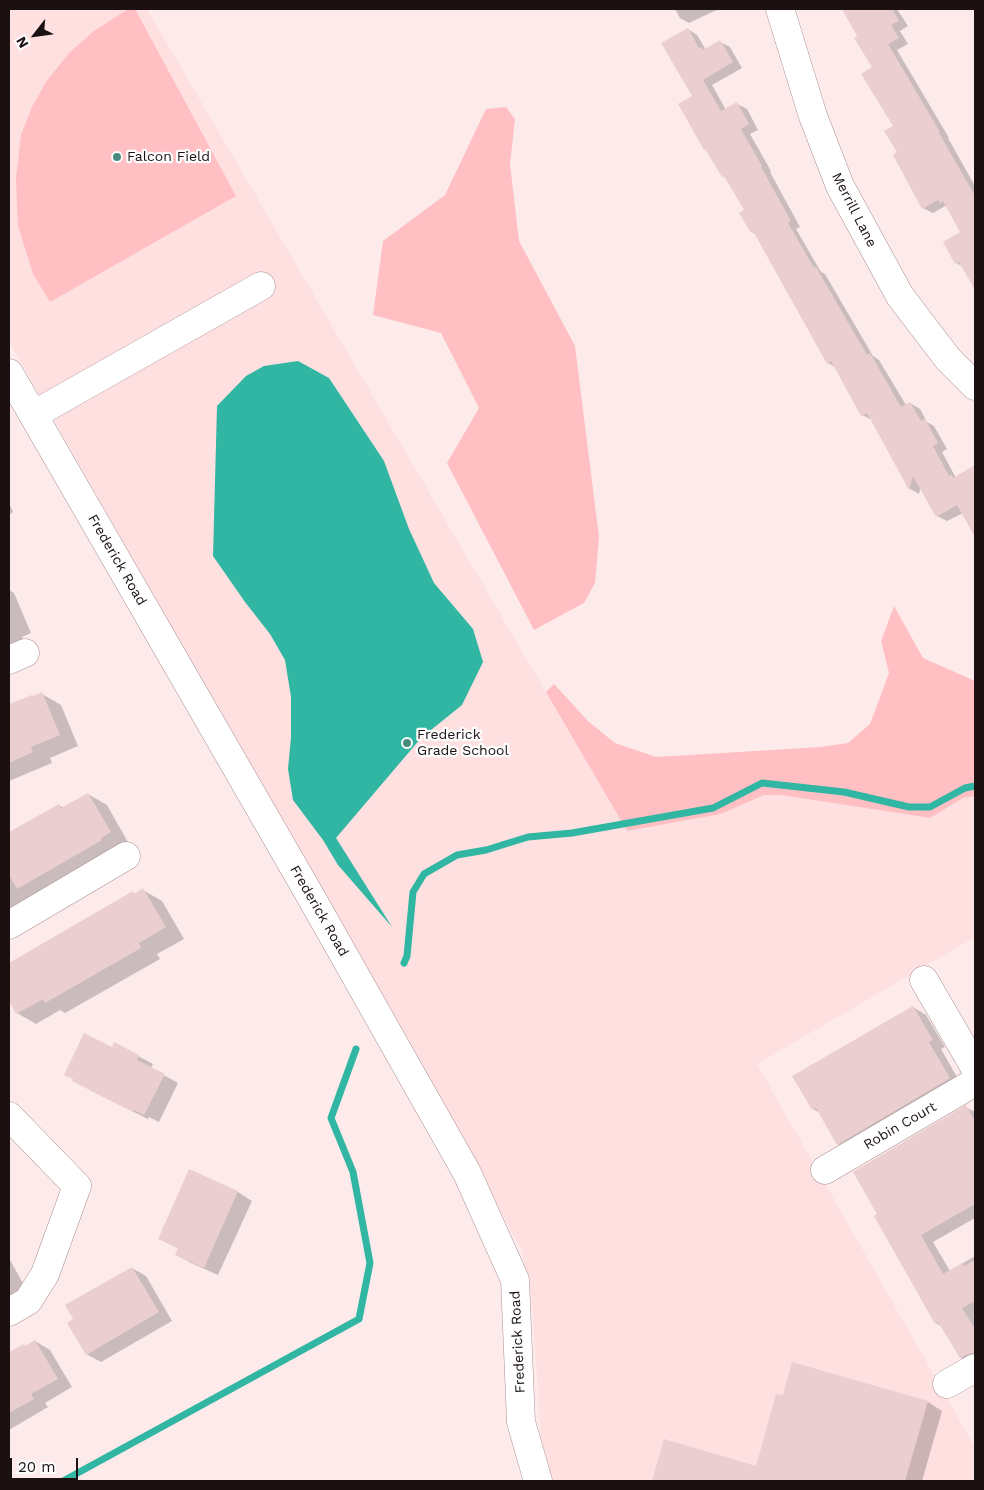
<!DOCTYPE html>
<html>
<head>
<meta charset="utf-8">
<style>
  body { margin:0 }
  #map { position:relative; width:984px; height:1490px; overflow:hidden; background:#fdebeb; font-family:"Work Sans",sans-serif }
  canvas { display:block }
  .frame { position:absolute; inset:0; border:10px solid #1b1112; pointer-events:none }
  .north { position:absolute; left:10px; top:10px; width:50px; height:50px; -webkit-text-stroke:4px #fdfdfd; paint-order:stroke; rotate:240deg; font-size:14px; font-weight:700; line-height:20px; text-align:center; color:#1b1112 }
  .north::after { content:''; display:block; margin:auto; width:18px; height:22px; background:#1b1112; clip-path:polygon(50% 0,100% 100%,50% 72%,0 100%) }
  .scale { position:absolute; left:10px; top:1458px; width:68px; height:22px; box-sizing:border-box; border:2px solid #1b1112; border-top:0; padding-left:6px; font-size:15px; line-height:18px; white-space:nowrap; color:#1b1112; -webkit-text-stroke:4px #fdfdfd; paint-order:stroke }
</style>
</head>
<body>
<div id="map">
<canvas width="984" height="1490"></canvas>
<div class="frame"></div>
<div class="north">N</div>
<div class="scale">20 m</div>
</div>
<script>
const ctx = document.querySelector('canvas').getContext('2d');
ctx.lineJoin = 'round';
function fillPath(path, color) { ctx.fillStyle = color; ctx.fill(path, 'evenodd'); }
function trace(path, color, width, dash) { ctx.strokeStyle = color; ctx.lineWidth = width; ctx.lineCap = dash ? 'butt' : 'round'; ctx.setLineDash(dash || []); ctx.stroke(path); }
function drawText(font, color, halo, rows, align = 'center') {
  ctx.font = font + ' "Work Sans",sans-serif'; ctx.lineWidth = 4.5; ctx.setLineDash([]); ctx.textBaseline = 'middle'; ctx.strokeStyle = halo; ctx.fillStyle = color; for (const [text, x, y, turn = 0] of rows) {
    ctx.save(); ctx.translate(x, y); ctx.rotate((+turn || 0) * Math.PI / 180); ctx.textAlign = isNaN(turn) ? turn : align; if (halo) ctx.strokeText(text, 0, 0); ctx.fillText(text, 0, 0); ctx.restore();
  }
}
fillPath(new Path2D(`
  M9 9H147L627 831 721 814 764 795H781L930 818 963 798 975 796V937L757 1064 975 1447V1481H552L541 1438 532 1303 522 1251 396 1021 9 341Z`), '#ffe0e1');
fillPath(new Path2D(`
  M128 9H135L236 196 50 302 33 274 18 226 16 179 21 135 32 107 46 82 69 53 94 31Z
  M506 107 515 119 510 164 519 241 575 346 599 537 595 583 584 603 534 630 447 463 479 408 441 333 373 315 383 241 445 195 486 109Z
  M894 606 923 658 975 681V796L963 798 930 818 781 795H764L721 814 627 831 546 692 554 684 588 721 615 743 656 757 821 747 848 743 870 724 889 673 881 641Z`), '#ffbfc3');
fillPath(new Path2D(`
  M298 361 329 378 384 461 409 529 434 583 473 629 483 662 462 705 421 738 336 838 392 927 338 865 323 840 293 800 288 769 291 737V697L285 660 270 634 245 602 213 556 217 406 246 376 264 366Z`), '#30b6a2');
fillPath(new Path2D(`
  M675 9H719L689 23 680 18Z
  M851 9H897L908 26 900 31 908 44 897 50 949 138H948L975 186V283L972 281 964 267 956 263 962 232 947 205 933 213 923 208 898 153 894 126 873 68 859 36 845 12Z
  M688 29 697 35 706 50 720 42 730 47 742 68 712 85 726 110 737 104 747 109 758 130 750 134 771 171 770 172 800 227 796 229 821 272 825 274 873 356 879 360 906 405 910 403 920 409 927 422 934 426 947 449 942 452 956 478 970 470 975 473V536L963 513 947 521 937 516 921 487 919 494 910 489 872 420 862 415 835 367 828 363 757 235 752 232 746 210 728 179 723 176 708 151 705 149 693 97Z
  M9 503 13 512 9 515Z
  M9 590 14 593 31 633 22 637 23 639 9 645Z
  M42 694 61 705 78 746 50 758 52 763 9 781V706L32 696 34 697Z
  M88 794 107 805 129 844 9 915V834L59 805 64 808Z
  M143 890 162 901 184 939 157 954 160 959 65 1013 60 1010 36 1024 17 1013 9 998V965L133 893 136 894Z
  M913 1007 926 1015 945 1047 941 1049 962 1086 851 1151 838 1144 820 1113 813 1109Z
  M112 1049 138 1056 153 1064 151 1068 178 1083 159 1122 149 1117 148 1119 88 1089Z
  M966 1107 975 1112V1218L933 1242 950 1271 975 1256V1364L974 1365 961 1358 941 1326 936 1323 876 1217Z
  M190 1171 238 1192 252 1201 218 1275 191 1263 177 1255 179 1249 160 1239Z
  M9 1258 25 1287 9 1299Z
  M132 1268 146 1276 172 1321 101 1362 86 1354Z
  M35 1341 50 1350 72 1387 45 1403 48 1407 9 1430V1354L24 1345 26 1347Z
  M793 1363 928 1402 942 1411 922 1481H654L665 1441 757 1467 784 1397Z`), '#0003');
trace(new Path2D(`
  M404 963 407 956 413 892 424 874 457 855 486 850 528 837 572 833 713 808 762 783 844 792 909 807H930L965 788 975 786
  M63 1481 359 1319 370 1263 353 1172 331 1118 356 1049`), '#30b6a2', 7);
fillPath(new Path2D(`
  M842 9H892L899 21 891 25 899 38 888 44 940 132 939 133 975 196V290L959 262 955 264 943 242 960 232 943 201 940 203 938 200 922 209 893 155 897 152 884 131 893 126 861 74 872 67 854 38 857 36Z
  M688 28 699 48 702 47 703 50 720 40 733 62 703 80 721 111 737 102 749 124 741 129 762 166 761 167 791 221 788 223 814 268 816 267 867 355 870 353 901 407 910 402 921 421 925 419 938 443 933 446 949 476 952 475 953 478 975 465V537L957 505 936 517 913 476 909 490 867 413 861 416 831 361 827 364 753 231 751 233 739 213 744 210 724 176 722 177 705 149 704 150 678 104 692 96 661 43Z
  M42 692 60 735 31 747 33 752 9 763V704L32 695 33 696Z
  M88 793 111 832 101 838 102 840 17 889 9 875V832L59 804 61 808Z
  M143 888 166 927 139 943 141 948 45 1003 43 999 16 1014 9 1001V963L133 891 134 894Z
  M913 1006 933 1040 929 1042 950 1078 837 1145 816 1108 812 1110 792 1076Z
  M84 1033 112 1047 114 1042 139 1055 137 1060 165 1074 144 1115 134 1110 133 1112 72 1081 73 1079 64 1075Z
  M966 1105 975 1122V1204L921 1235 943 1274 962 1263 964 1266 975 1260V1301L962 1308 975 1329V1352L968 1354 960 1358 938 1322 935 1324 874 1216 877 1214 853 1172Z
  M189 1169 238 1191 204 1268 175 1255 178 1248 158 1239Z
  M132 1267 159 1312 86 1355 67 1323 73 1319 65 1305Z
  M35 1340 58 1379 31 1394 34 1399 9 1413V1352L24 1344 25 1346Z
  M792 1362 928 1401 905 1481H652L664 1439 756 1466 776 1394 783 1395Z`), '#ebcecf');
const minor = new Path2D(`
  M780 9 813 116 840 186 900 296 948 359 975 386
  M9 373 311 897 467 1173 515 1280 521 1422 538 1481
  M33 415 261 286
  M9 660 25 653
  M9 925 126 856
  M924 980 975 1068
  M9 1116 77 1186 45 1274 28 1301 9 1312
  M825 1170 975 1082
  M947 1384 975 1368`);
trace(minor, '#ab8f91', 29);
trace(minor, '#fff', 28);
for (const [x, y, r, color] of [
  [117,157,5,"#478b7f"],
  [407,743,5,"#478b7f"]
]) { const dot = new Path2D(); dot.arc(x, y, r, 0, 2 * Math.PI); ctx.fillStyle = color; ctx.fill(dot); trace(dot, '#fdfdfd', 2); }
drawText('14px', '#1b1112', '#fdfdfd', [
  ["Falcon Field",127,157],
  ["Frederick",417,735],
  ["Grade School",417,751]
], 'left');
drawText('14px', '#1b1112', '#fdfdfd', [
  ["Merrill Lane",854,210,63],
  ["Frederick Road",117,560,60],
  ["Frederick Road",319,911,60],
  ["Robin Court",900,1126,-30],
  ["Frederick Road",518,1342,-93]
]);
</script>
</body>
</html>
